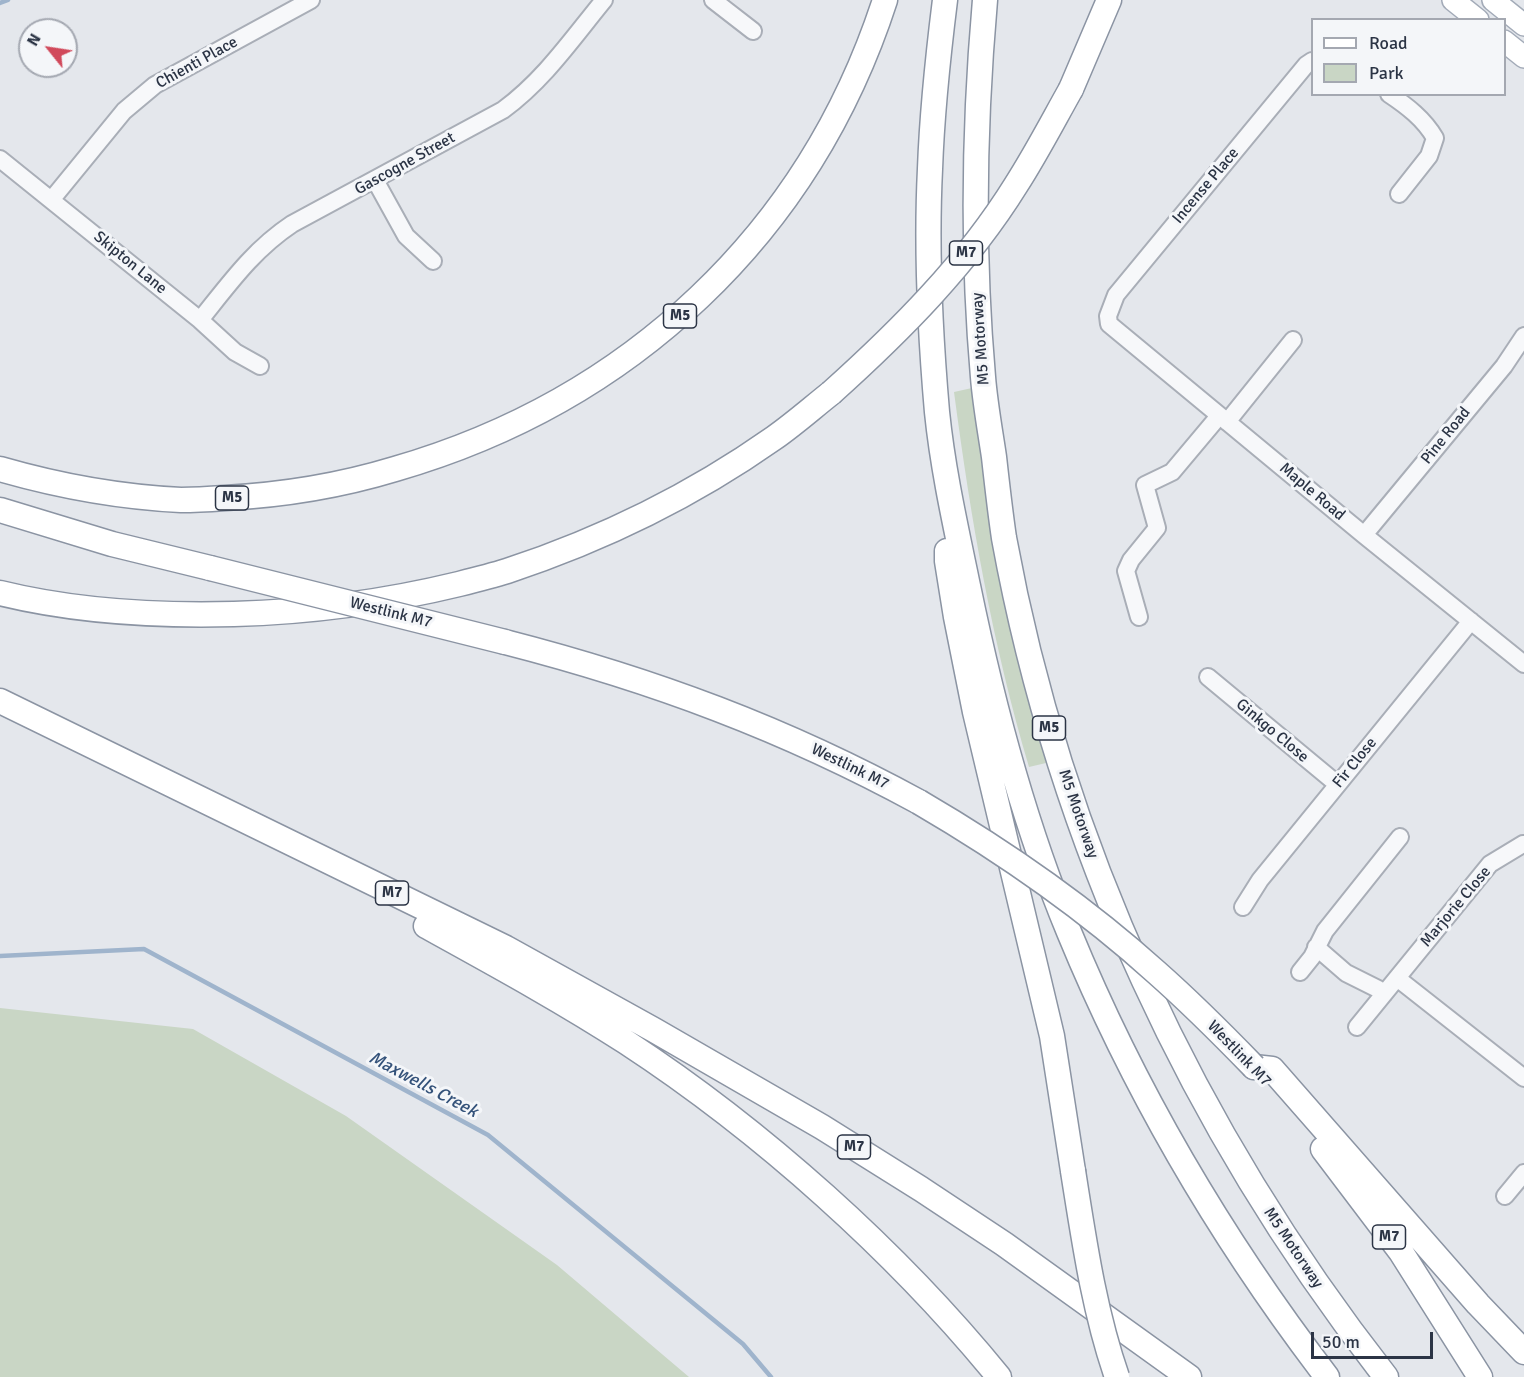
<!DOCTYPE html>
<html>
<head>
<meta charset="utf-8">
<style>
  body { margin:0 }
  #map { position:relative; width:1524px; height:1377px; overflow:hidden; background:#e4e7ec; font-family:Signika,sans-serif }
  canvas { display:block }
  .legend { position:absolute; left:1311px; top:18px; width:195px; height:78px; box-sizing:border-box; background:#f4f6f9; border:2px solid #a4a8b1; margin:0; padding:8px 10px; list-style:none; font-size:18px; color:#2b3445 }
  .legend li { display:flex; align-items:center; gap:12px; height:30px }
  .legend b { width:30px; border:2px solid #a4a8b1 }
  .north { position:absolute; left:18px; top:18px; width:60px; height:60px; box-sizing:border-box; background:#f4f6f9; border:2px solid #a4a8b1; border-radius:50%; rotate:300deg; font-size:16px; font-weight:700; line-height:24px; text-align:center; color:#2b3445 }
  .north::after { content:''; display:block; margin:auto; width:21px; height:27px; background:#d1495b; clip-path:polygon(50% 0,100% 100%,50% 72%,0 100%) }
  .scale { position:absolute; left:1311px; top:1332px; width:122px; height:27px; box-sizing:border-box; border:3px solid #2b3445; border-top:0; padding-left:8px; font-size:18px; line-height:21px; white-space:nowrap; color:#2b3445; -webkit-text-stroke:4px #f4f6f9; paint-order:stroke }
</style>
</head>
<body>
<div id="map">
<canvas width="1524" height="1377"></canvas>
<ul class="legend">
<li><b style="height:8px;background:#fff"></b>Road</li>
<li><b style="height:16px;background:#c9d6c5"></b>Park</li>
</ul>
<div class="north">N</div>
<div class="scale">50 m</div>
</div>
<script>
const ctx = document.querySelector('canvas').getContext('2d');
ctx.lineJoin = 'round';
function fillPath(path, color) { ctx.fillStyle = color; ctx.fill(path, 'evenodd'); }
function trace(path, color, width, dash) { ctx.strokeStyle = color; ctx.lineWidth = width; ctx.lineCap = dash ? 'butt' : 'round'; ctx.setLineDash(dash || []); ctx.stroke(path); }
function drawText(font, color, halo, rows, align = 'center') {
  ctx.font = font + ' Signika,sans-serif'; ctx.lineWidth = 6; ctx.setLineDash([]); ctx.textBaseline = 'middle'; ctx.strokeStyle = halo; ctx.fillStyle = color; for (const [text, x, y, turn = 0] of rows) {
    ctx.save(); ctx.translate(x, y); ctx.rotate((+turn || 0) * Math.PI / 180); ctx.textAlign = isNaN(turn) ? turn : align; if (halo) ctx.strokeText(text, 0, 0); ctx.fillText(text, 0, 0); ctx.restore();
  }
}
fillPath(new Path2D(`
  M972 388 988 508 1004 601 1046 763 1029 767C992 642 971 521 954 392Z
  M0 1008 193 1029 346 1116 557 1265 689 1377H0Z`), '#c9d6c5');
trace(new Path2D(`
  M0 3 8 0
  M0 956 144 949 488 1135 743 1344 771 1377`), '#9fb4cc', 4.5);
const minor = new Path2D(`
  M713 0 753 31
  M1312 61 1306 65 1116 295 1108 316 1109 324 1364 535 1524 664
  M1389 94C1407 106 1424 119 1435 138L1429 156 1399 194
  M0 159 200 320 235 352 260 366
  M375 180 406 236 433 261
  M52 199 124 111 155 85 311 0
  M200 320C229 284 253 250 292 224L503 110C544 80 572 39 604 0
  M1227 422 1293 340
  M1364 535 1504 366 1524 336
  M1139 617 1126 571 1131 560 1157 528 1145 485 1172 472 1219 416
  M1208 677 1337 784
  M1243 907 1260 880 1471 621
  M1316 947 1346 973 1378 989 1384 994
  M1300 972 1312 957 1325 931 1400 837
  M1397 978 1524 1078
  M1357 1027 1490 864 1523 844
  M1505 1196 1524 1173`);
const major = new Path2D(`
  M1453 0 1478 20
  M1493 0 1524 25
  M1504 41 1524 57`);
const highway = new Path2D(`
  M945 0C938 56 932 112 930 169 926 249 930 332 937 412 943 471 956 528 968 586 992 703 1023 821 1069 932 1134 1090 1223 1241 1327 1377
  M985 0C974 125 972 252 983 377 985 403 990 430 994 457 997 484 1000 511 1004 538 1060 845 1194 1132 1386 1377
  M1071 89 1109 0
  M0 469C59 486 119 497 181 500 195 500 211 499 225 498 283 495 339 486 395 469 630 401 809 234 885 0
  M0 510 112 544 210 568
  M947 551V561L956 617 975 712 1052 1036 1073 1171
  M0 593C77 612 156 616 234 614 310 612 385 602 459 584 475 580 491 576 507 571 601 540 693 495 774 438 794 424 812 408 831 393
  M505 642C653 680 785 729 919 802
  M0 701 506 948 654 1030 822 1127 921 1189 1004 1244 1189 1377
  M426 926C493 963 561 1000 626 1042 762 1131 897 1252 999 1377
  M1254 1067 1272 1069 1478 1304 1524 1352
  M1323 1149 1401 1252 1480 1377`);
trace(minor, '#a9aeb7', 20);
trace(major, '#a3abb8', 24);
trace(highway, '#8b94a3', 27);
trace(minor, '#f7f8fa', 16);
trace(major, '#fff', 21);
trace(highway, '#fff', 24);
const highwayBridge = new Path2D(`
  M831 393C900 331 967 264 1016 185 1036 154 1053 121 1071 89
  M210 568 505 642
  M919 802C1003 851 1084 907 1156 972 1190 1002 1222 1034 1254 1067
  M1073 1171C1084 1240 1094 1311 1117 1377`);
trace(highwayBridge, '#8b94a3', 27, []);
trace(highwayBridge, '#fff', 24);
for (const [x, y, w] of [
  [966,253,33],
  [680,316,33],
  [232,498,33],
  [1049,728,33],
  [392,893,33],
  [854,1147,33],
  [1389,1237,33]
]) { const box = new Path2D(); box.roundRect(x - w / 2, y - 12, w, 24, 4.5); ctx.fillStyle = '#f4f6f9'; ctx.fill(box); trace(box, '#2b3445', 1.5); }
drawText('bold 15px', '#2b3445', null, [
  ["M7",966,253],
  ["M5",680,316],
  ["M5",232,498],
  ["M5",1049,728],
  ["M7",392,893],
  ["M7",854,1147],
  ["M7",1389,1237]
]);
drawText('16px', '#2b3445', '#f4f6f9', [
  ["Chienti Place",197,63,-29],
  ["Gascogne Street",405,164,-29],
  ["Incense Place",1206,186,-50],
  ["Skipton Lane",130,263,39],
  ["M5 Motorway",981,339,-94],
  ["Pine Road",1446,436,-51],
  ["Maple Road",1312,492,40],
  ["Westlink M7",391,613,14],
  ["Ginkgo Close",1272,731,40],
  ["Fir Close",1355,763,-51],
  ["Westlink M7",850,767,26],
  ["M5 Motorway",1078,814,71],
  ["Marjorie Close",1456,907,-50],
  ["Westlink M7",1239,1054,46],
  ["M5 Motorway",1293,1248,56]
]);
drawText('italic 18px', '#34527a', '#f4f6f9', [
  ["Maxwells Creek",423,1085,28]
]);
</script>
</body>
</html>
